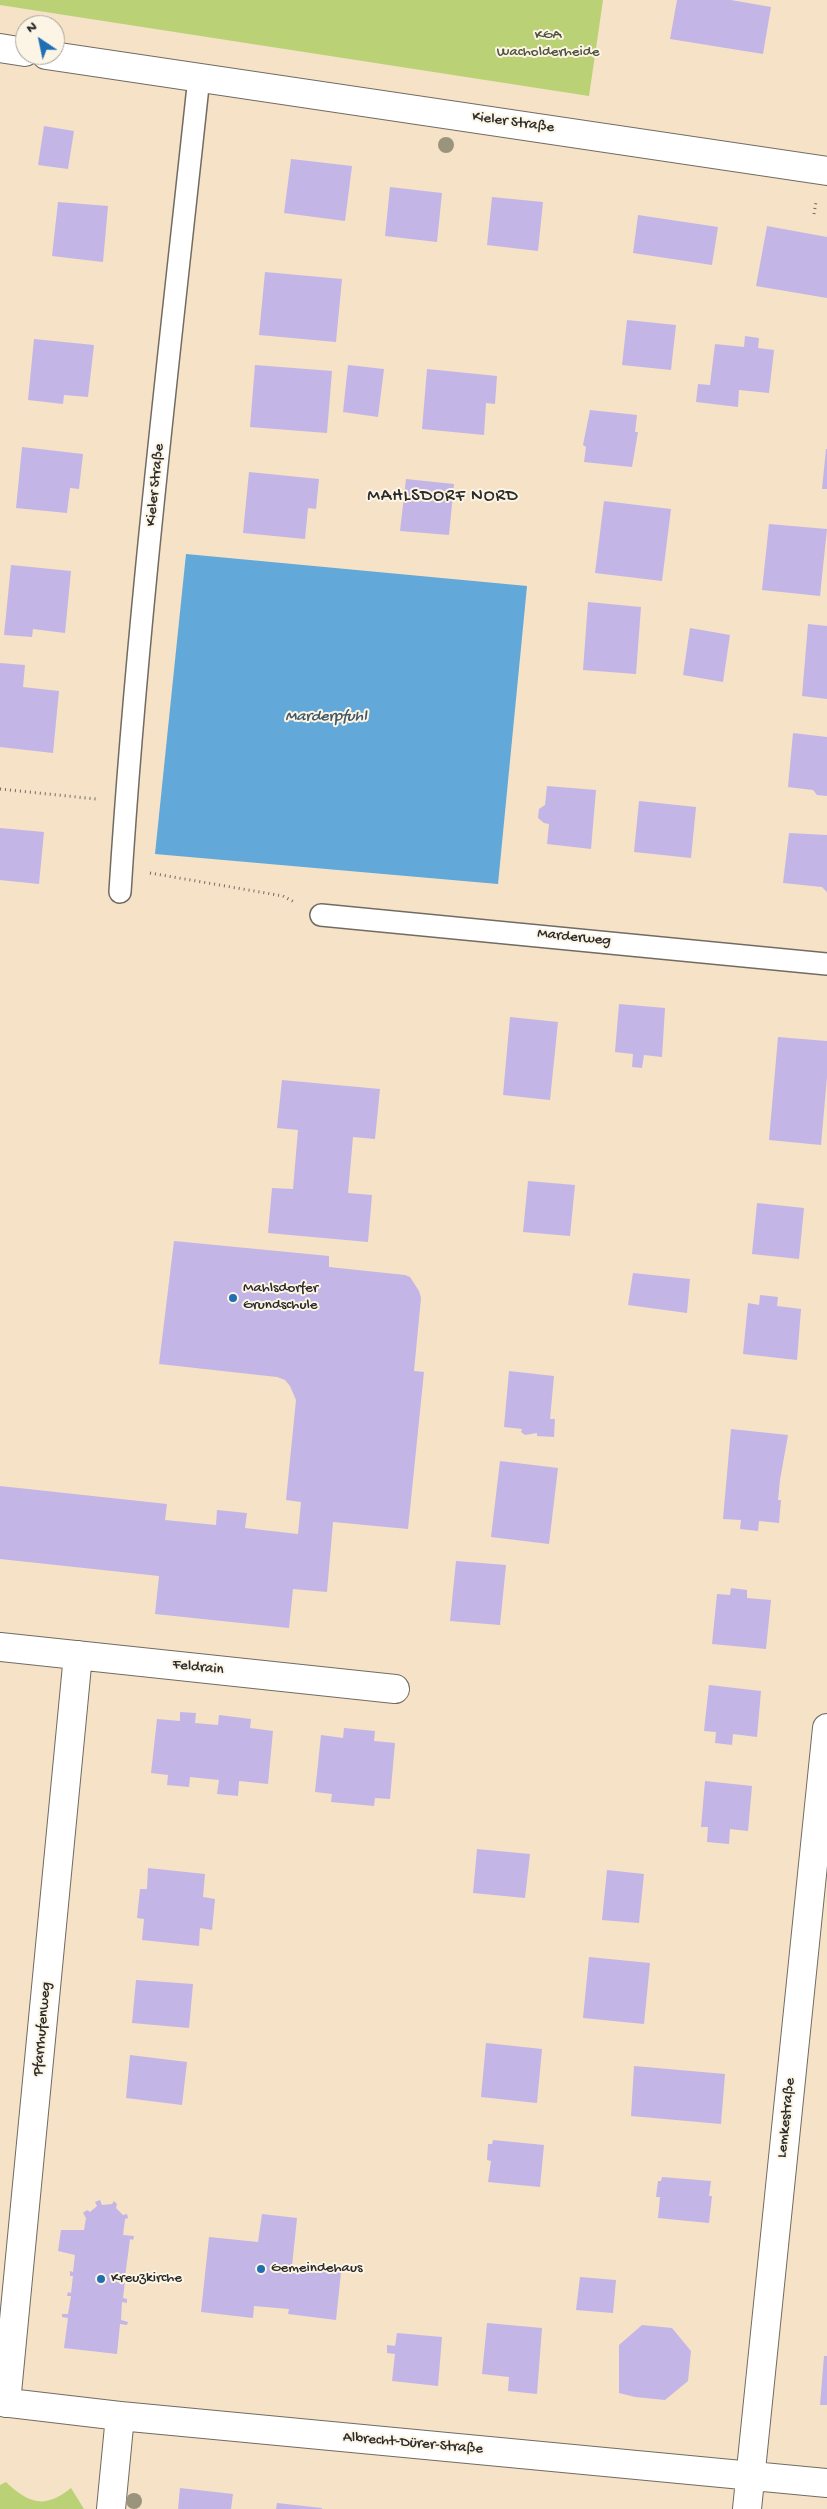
<!DOCTYPE html>
<html>
<head>
<meta charset="utf-8">
<style>
  body { margin:0 }
  #map { position:relative; width:827px; height:2509px; overflow:hidden; background:#f5e2c7; font-family:"Gochi Hand",sans-serif }
  canvas { display:block }
  .north { position:absolute; left:15px; top:15px; width:50px; height:50px; box-sizing:border-box; background:#fcf5e5; border:1px solid #a8a49b; border-radius:50%; rotate:326deg; font-size:14px; font-weight:700; line-height:20px; text-align:center; color:#2b2b2b }
  .north::after { content:''; display:block; margin:auto; width:18px; height:22px; background:#1f6fb2; clip-path:polygon(50% 0,100% 100%,50% 72%,0 100%) }
</style>
</head>
<body>
<div id="map">
<canvas width="827" height="2509"></canvas>
<div class="north">N</div>
</div>
<script>
const ctx = document.querySelector('canvas').getContext('2d');
ctx.lineJoin = 'round';
function fillPath(path, color) { ctx.fillStyle = color; ctx.fill(path, 'evenodd'); }
function trace(path, color, width, dash) { ctx.strokeStyle = color; ctx.lineWidth = width; ctx.lineCap = dash ? 'butt' : 'round'; ctx.setLineDash(dash || []); ctx.stroke(path); }
function drawText(font, color, halo, rows, align = 'center') {
  ctx.font = font + ' "Gochi Hand",sans-serif'; ctx.lineWidth = 4; ctx.setLineDash([]); ctx.textBaseline = 'middle'; ctx.strokeStyle = halo; ctx.fillStyle = color; for (const [text, x, y, turn = 0] of rows) {
    ctx.save(); ctx.translate(x, y); ctx.rotate((+turn || 0) * Math.PI / 180); ctx.textAlign = isNaN(turn) ? turn : align; if (halo) ctx.strokeText(text, 0, 0); ctx.fillText(text, 0, 0); ctx.restore();
  }
}
fillPath(new Path2D(`
  M0 0H603L589 96 0 5Z
  M6 2482C29 2504 45 2509 71 2488L84 2509H0V2485Z`), '#bad175');
fillPath(new Path2D(`
  M186 554 527 586 498 884 155 854Z`), '#62a8d8');
fillPath(new Path2D(`
  M677 0H731L771 7 763 54 670 39Z
  M44 126 74 131 68 169 38 165Z
  M291 159 352 166 345 221 284 213Z
  M390 187 442 193 437 242 385 236Z
  M492 197 543 202 538 251 487 245Z
  M58 202 108 206 103 262 52 256Z
  M638 215 718 227 712 265 633 253Z
  M767 226 827 237V298L756 286Z
  M265 272 342 279 336 342 259 335Z
  M627 320 676 325 671 370 622 365Z
  M745 336 759 338 758 348 774 350 769 393 739 390 738 407 696 402 698 384 710 385 715 344 744 347Z
  M34 339 94 345 88 397 64 395 63 404 28 400Z
  M255 365 332 371 327 433 250 427Z
  M348 365 384 369 378 417 343 412Z
  M427 369 497 376 495 404 486 403 484 435 422 429Z
  M590 410 637 415 635 432H638L632 467 584 462 586 447 583 445Z
  M22 447 83 454 79 489 70 488 67 513 16 508Z
  M826 449H827V489H822Z
  M249 472 319 479 316 509 308 508 305 539 243 533Z
  M406 479 454 484 449 535 400 531Z
  M604 501 671 509 662 581 595 573Z
  M769 524 827 529 820 596 762 590Z
  M11 565 71 571 65 633 33 629 32 637 4 635Z
  M588 602 641 607 636 674 583 670Z
  M808 624 827 626V699L802 696Z
  M690 628 730 635 723 682 683 675Z
  M0 663 25 665 23 687 59 691 53 753 0 747Z
  M793 733 827 737V796L817 795 813 790 788 787Z
  M547 786 596 790 591 849 547 844 549 824 544 823 538 818 539 809 545 805Z
  M639 801 696 807 691 858 634 852Z
  M0 828 44 832 39 884 0 880Z
  M789 833 827 835V892L822 887 783 883Z
  M619 1004 665 1008 662 1057 644 1055 642 1068 632 1067 633 1054 615 1052Z
  M510 1017 558 1022 550 1100 503 1095Z
  M778 1037 827 1041V1077L821 1145 769 1140Z
  M282 1080 380 1089 375 1139 353 1137 348 1193 372 1195 368 1242 268 1233 272 1188 293 1189 298 1130 277 1128Z
  M528 1181 575 1185 570 1236 523 1232Z
  M757 1203 804 1208 799 1259 752 1254Z
  M174 1241 329 1256V1267L405 1275 410 1277 419 1291 421 1298 414 1371 424 1372 408 1529 333 1522 327 1592 293 1589 289 1628 155 1614 159 1576 0 1559V1486L167 1504 165 1520 216 1525 217 1510 247 1513 245 1528 298 1534 301 1502 286 1500 296 1400 290 1386 285 1380 277 1377 159 1364Z
  M633 1273 690 1279 687 1313 628 1305Z
  M760 1295 778 1297 777 1306 801 1309 797 1360 743 1354 748 1303 759 1305Z
  M509 1371 554 1376 550 1419H555L554 1437 537 1436V1433L525 1435 521 1432 522 1429 504 1427Z
  M731 1429 788 1435 780 1480 778 1500H781L779 1523 759 1521 758 1531 740 1529 741 1520 723 1519Z
  M500 1461 558 1468 549 1544 491 1537Z
  M456 1561 506 1565 500 1625 450 1621Z
  M731 1588 747 1590V1598L771 1600 766 1649 712 1644 717 1594 730 1595Z
  M709 1685 761 1691 757 1737 733 1734 732 1745 715 1743 716 1732 704 1731Z
  M180 1712 196 1713 195 1723 218 1725 219 1715 251 1719 250 1728 273 1731 268 1784 239 1781 238 1796 217 1794 219 1780 190 1777 189 1787 167 1785 168 1775 151 1773 157 1719 180 1721Z
  M344 1728 375 1731 374 1741 395 1743 390 1799 375 1798 374 1806 331 1802 332 1794 315 1792 321 1735 343 1738Z
  M705 1781 752 1786 748 1831 730 1829 729 1844 707 1842 708 1827H701Z
  M477 1849 530 1854 525 1898 473 1893Z
  M148 1868 205 1874 203 1897 215 1899 212 1930 200 1928 199 1946 142 1940 144 1919 137 1918 140 1889H147Z
  M607 1870 644 1874 639 1923 602 1920Z
  M589 1957 650 1963 644 2024 583 2018Z
  M136 1980 193 1984 189 2028 132 2023Z
  M486 2043 542 2049 537 2103 481 2097Z
  M130 2055 187 2062 182 2105 126 2098Z
  M634 2066 725 2074 721 2124 631 2116Z
  M493 2140 544 2145 540 2187 488 2182 491 2161 487 2160 488 2144H492Z
  M662 2177 711 2181 709 2196H712L709 2223 658 2218 660 2197H656L658 2181H661Z
  M100 2200 102 2205 112 2204 114 2201 117 2204 116 2208 123 2215 127 2214 128 2218 125 2219 123 2235 134 2236 133 2240 130 2239 125 2277H129V2281H125L123 2298 127 2299V2303L122 2302 121 2320 128 2322 127 2325 120 2324 117 2354 64 2348 68 2318 62 2317V2314H68L71 2296H67L68 2292 71 2293 73 2276H70V2271L73 2272 75 2255 58 2251 61 2230H84L86 2218 83 2213 87 2210 90 2212 97 2206 95 2202Z
  M262 2214 297 2218 292 2266 341 2272 336 2320 288 2314 289 2309 254 2306 253 2318 201 2312 209 2237 258 2242Z
  M580 2277 616 2280 613 2313 576 2310Z
  M487 2323 542 2328 537 2394 508 2391 509 2377 482 2374Z
  M642 2325 672 2328 691 2351 688 2381 665 2400 635 2397 619 2393V2345Z
  M397 2333 442 2337 438 2386 392 2381 395 2354 387 2353V2345L395 2346Z
  M824 2356H827V2405H820Z
  M180 2488 233 2494 231 2509H178Z
  M277 2503 322 2508V2509H276Z`), '#c4b5e7');
const service = new Path2D(`
  M120 892C137 620 170 349 199 77
  M321 915 827 964`);
const minor = new Path2D(`
  M0 48 25 52
  M46 55 827 171
  M0 1647 395 1689
  M0 2402 120 2416 827 2483
  M6 2403 78 1655
  M111 2509 120 2416
  M747 2509 827 1728`);
trace(service, '#726b62', 24);
trace(minor, '#726b62', 30);
trace(new Path2D(`
  M814 214 816 202
  M0 789 96 799
  M150 873 283 896 296 903`), '#726b62', 3, [1, 4]);
trace(service, '#fff', 21);
trace(minor, '#fff', 28);
ctx.fillStyle = '#9a947c';
for (const [x, y] of [
  [446,145],
  [134,2501]
]) { ctx.beginPath(); ctx.arc(x, y, 8, 0, 2 * Math.PI); ctx.fill(); }
for (const [x, y, r, color] of [
  [233,1298,5,"#1f6fb2"],
  [261,2269,5,"#1f6fb2"],
  [101,2279,5,"#1f6fb2"]
]) { const dot = new Path2D(); dot.arc(x, y, r, 0, 2 * Math.PI); ctx.fillStyle = color; ctx.fill(dot); trace(dot, '#fcf5e5', 2); }
drawText('15px', '#4f543e', '#fcf5e5', [
  ["KGA",548,36],
  ["Wacholderheide",548,53]
]);
drawText('15px', '#2b2b2b', '#fcf5e5', [
  ["Kieler Straße",513,123,8],
  ["Kieler Straße",156,485,-84],
  ["Marderweg",574,938,6],
  ["Feldrain",198,1668,6],
  ["Pfarrhufenweg",43,2029,-85],
  ["Lemkestraße",787,2118,-84],
  ["Albrecht-Dürer-Straße",413,2444,5]
]);
drawText('15px', '#2b2b2b', '#fcf5e5', [
  ["Mahlsdorfer",243,1289],
  ["Grundschule",243,1306],
  ["Gemeindehaus",271,2269],
  ["Kreuzkirche",111,2279]
], 'left');
drawText('italic 16px', '#3e5768', '#fcf5e5', [
  ["Marderpfuhl",326,718]
]);
ctx.letterSpacing = '1px';
drawText('18px', '#2b2b2b', '#fcf5e5', [
  ["MAHLSDORF NORD",443,497]
]);
ctx.letterSpacing = '0px';
</script>
</body>
</html>
